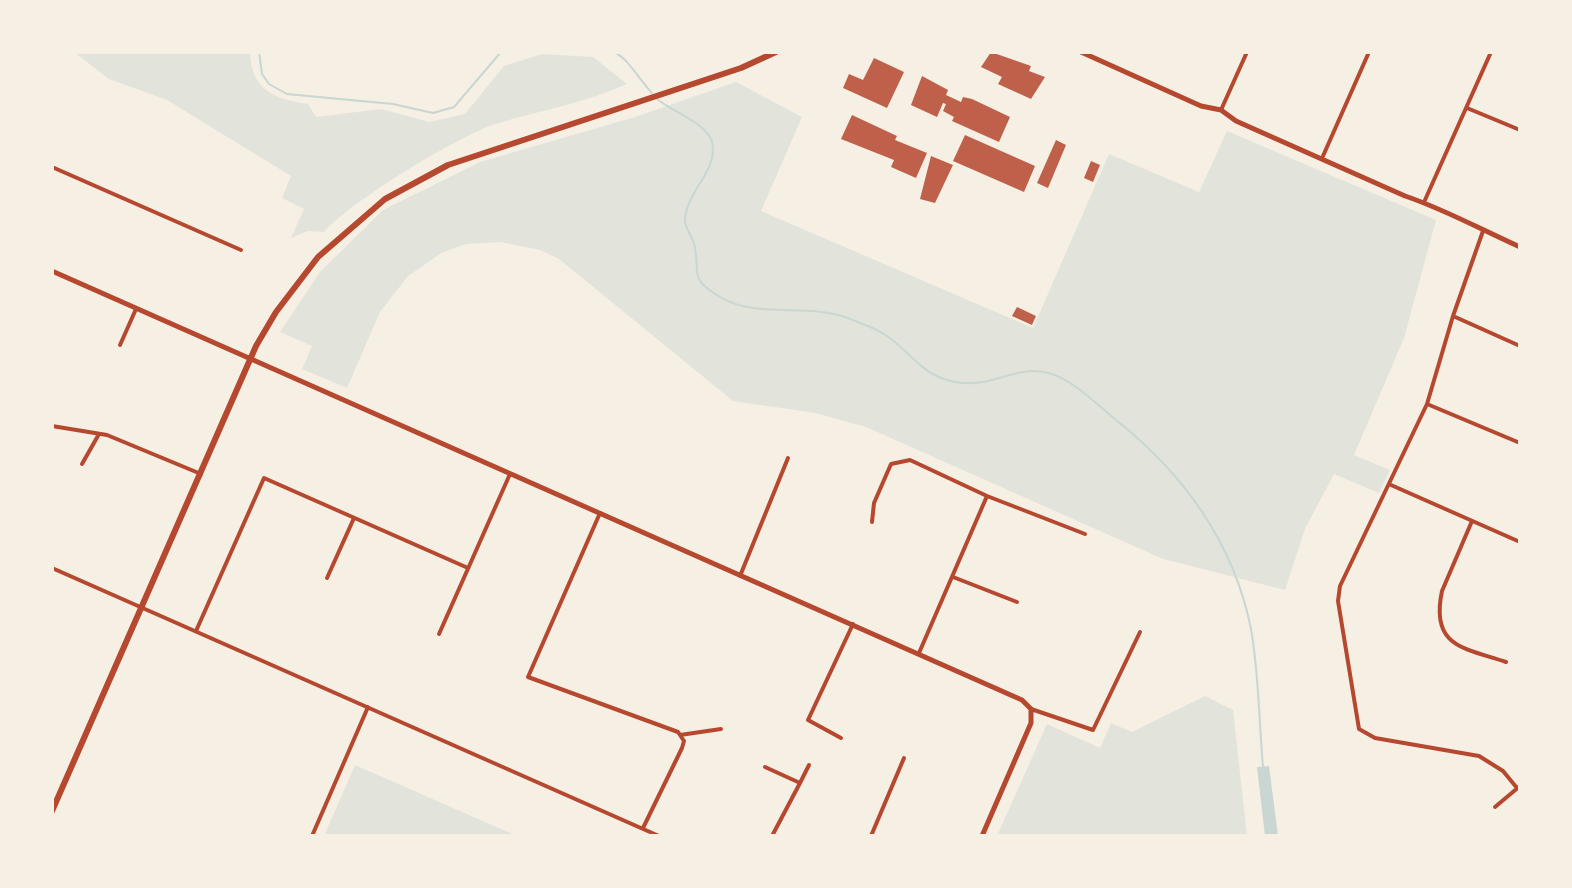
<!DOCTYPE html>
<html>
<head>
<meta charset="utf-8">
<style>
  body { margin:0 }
  #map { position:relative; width:1572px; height:888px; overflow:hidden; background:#f6efe4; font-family:"Crimson Pro",serif }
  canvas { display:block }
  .frame { position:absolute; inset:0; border:54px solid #f6efe4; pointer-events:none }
</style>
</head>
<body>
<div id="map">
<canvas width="1572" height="888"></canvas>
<div class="frame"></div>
</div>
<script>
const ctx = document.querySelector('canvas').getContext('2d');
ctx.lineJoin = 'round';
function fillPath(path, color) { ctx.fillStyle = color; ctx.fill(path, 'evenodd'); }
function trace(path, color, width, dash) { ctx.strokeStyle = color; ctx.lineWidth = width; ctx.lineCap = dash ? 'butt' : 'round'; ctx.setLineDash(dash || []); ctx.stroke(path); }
fillPath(new Path2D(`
  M74 52H250C251 89 273 99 308 104L316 117 381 109 429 122 465 114 504 66 542 54 593 57 627 84C585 103 542 110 499 123 460 134 350 202 324 232L308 231 291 238 304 209 282 198 291 176 167 100 109 79Z
  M736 82 802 117 761 211 1033 328 1109 154 1199 192 1227 131 1436 220 1404 338 1354 455 1390 470 1379 493 1334 474 1305 529 1285 590 1163 559 866 427 815 413 733 401 559 259 540 250 500 242 467 244 443 252 408 276 380 312 347 388 302 369 312 346 280 332 320 272 383 210 480 162 635 117Z
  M1205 696 1233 710 1247 836H997L1047 724 1100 748 1111 723 1132 732Z
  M355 765 517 836H324Z`), '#e2e4dc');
fillPath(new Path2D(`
  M1269 766 1278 836H1265L1257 767Z`), '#c9d6d2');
trace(new Path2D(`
  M259 52 262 74 269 84 287 94 393 104 433 113 454 107 501 52
  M614 52C629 59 640 81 652 93
  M656 98C671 112 706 122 712 142 719 171 685 192 685 221 685 229 694 238 695 248 700 276 689 278 720 297 757 319 806 303 845 317 857 322 873 327 884 334 904 346 918 369 941 378 989 396 1012 361 1052 374 1077 383 1096 404 1116 420 1183 473 1234 543 1251 629 1259 674 1259 722 1263 767`), '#c9d6d2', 2);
fillPath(new Path2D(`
  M991 52 1031 66 1029 71 1045 77 1031 99 998 84 1002 77 981 67Z
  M874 58 904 72 887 108 843 88 849 74 863 80Z
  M922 76 948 90 946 95 961 102 963 97 972 99 1010 117 999 142 952 121 954 117 943 111 946 104 943 103 937 117 911 105Z
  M852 115 897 136 895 140 927 153 916 178 891 167 894 160 841 139Z
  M965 135 1035 166 1024 192 953 161Z
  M1056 140 1066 145 1048 188 1037 183Z
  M931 156 953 165 935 203 920 199Z
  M1091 161 1100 165 1093 182 1084 178Z
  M1017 307 1036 316 1032 325 1012 316Z`), '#bf614a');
trace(new Path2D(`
  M1467 108 1520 130
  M1221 110 1247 52
  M1323 156 1369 52
  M52 167 241 250
  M1425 200 1491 52
  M1483 231 1453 316 1427 404 1340 586 1338 601 1359 729 1375 738 1479 756 1503 771 1517 788
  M1453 316 1520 346
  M120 345 136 309
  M1427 404 1520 443
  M52 426 107 435 201 474
  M82 464 99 434
  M1391 485 1520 542
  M600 513 528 677 678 732 684 741 682 748 643 828
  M1472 521 1442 591C1430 647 1464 648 1506 662
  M872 522 874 503 891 464 910 460 987 496 1085 534
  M52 568 659 836
  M740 576 788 458
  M953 577 1017 602
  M327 578 354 518
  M196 631 264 478 468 568
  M439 634 510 474
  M919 653 987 496
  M1031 709 1093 730 1140 632
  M680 735 721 729
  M841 738 808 720 853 624
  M765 767 800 783 772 836
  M800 783 809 765
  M1495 807 1520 786
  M312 836 368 707
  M871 836 904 758`), '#b5482f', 4);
trace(new Path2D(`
  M1081 52 1201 106 1221 110 1236 121 1405 196C1444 209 1482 230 1520 247
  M52 271 1022 700 1031 709V723L982 836`), '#b5482f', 5);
trace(new Path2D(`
  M52 811 256 346 276 312 318 257 385 199 448 165 741 68 776 52`), '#b5482f', 6);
</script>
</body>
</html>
